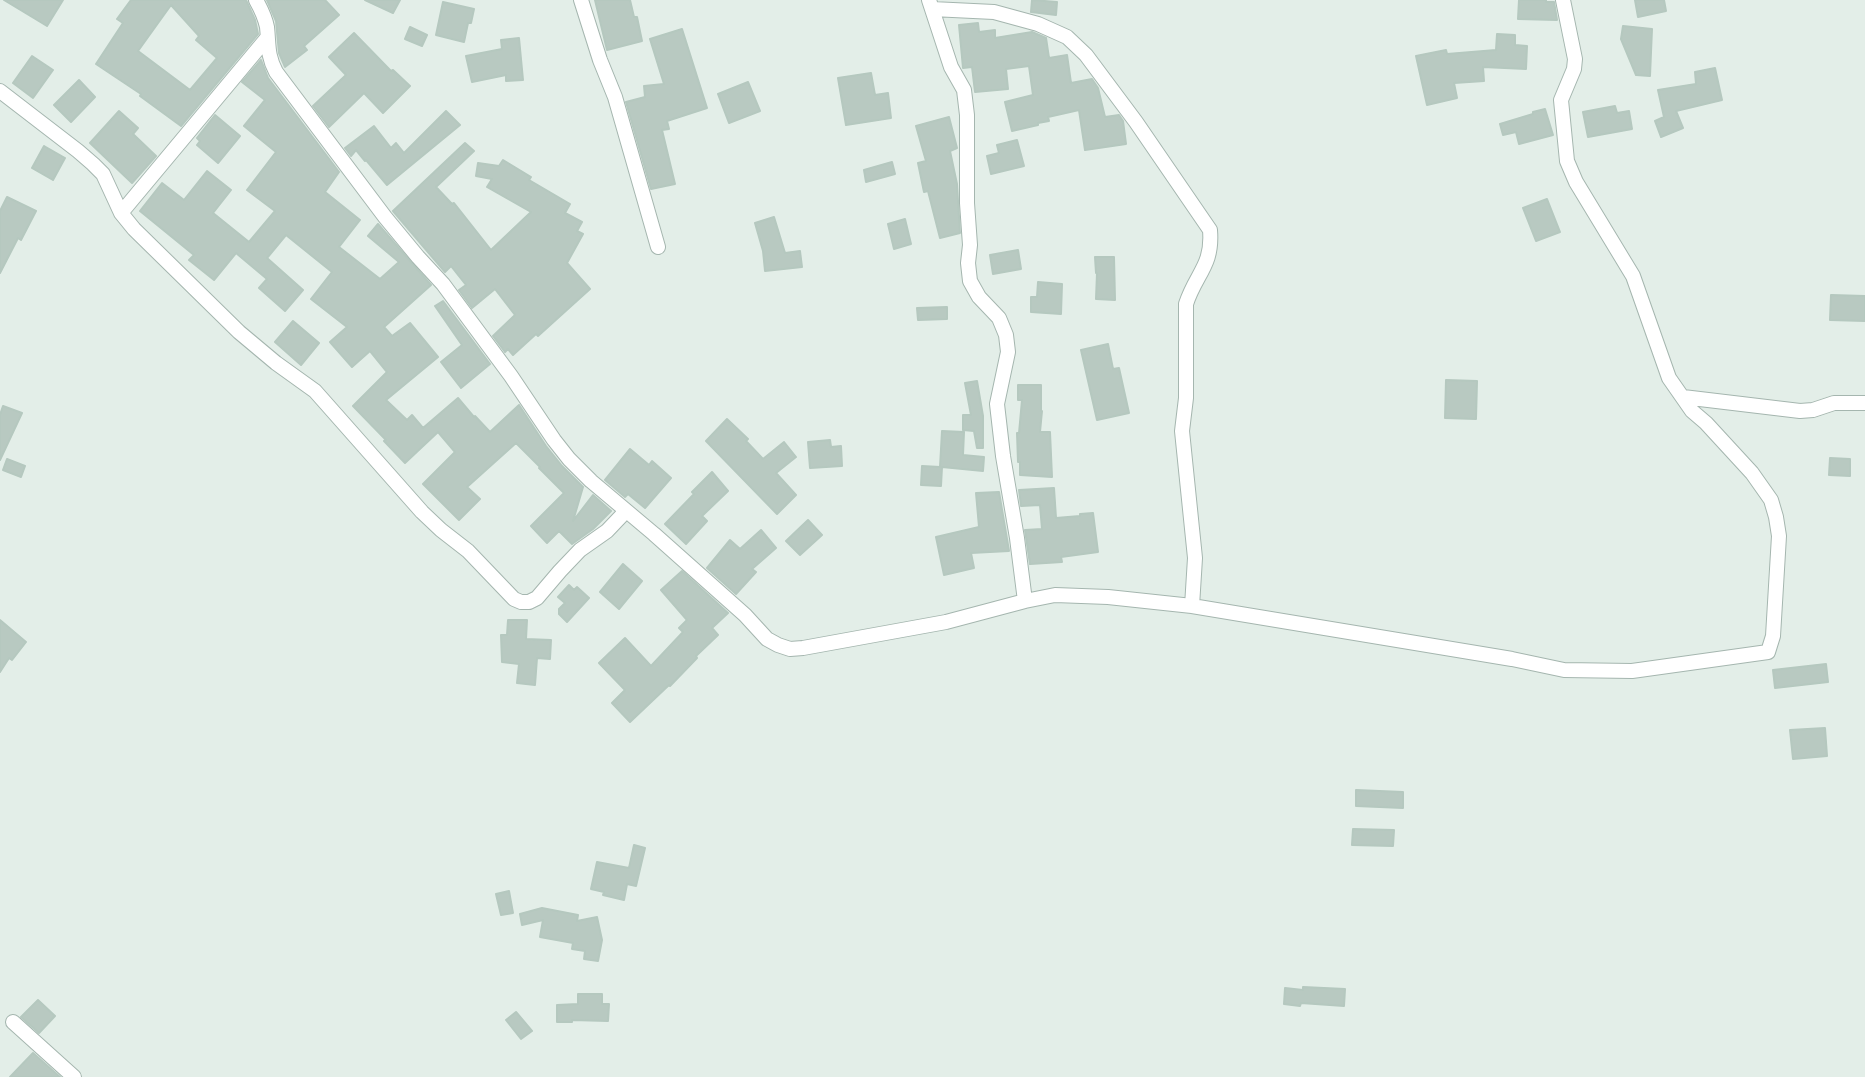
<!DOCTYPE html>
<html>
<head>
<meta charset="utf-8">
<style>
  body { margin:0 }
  canvas { display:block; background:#e3eee8 }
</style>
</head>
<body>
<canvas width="1865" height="1077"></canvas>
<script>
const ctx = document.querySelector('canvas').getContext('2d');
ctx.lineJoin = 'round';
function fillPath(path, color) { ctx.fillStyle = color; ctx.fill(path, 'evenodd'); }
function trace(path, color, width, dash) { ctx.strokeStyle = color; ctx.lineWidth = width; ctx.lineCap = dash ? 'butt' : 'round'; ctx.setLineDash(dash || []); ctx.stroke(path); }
const building = new Path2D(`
  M4 0H63L47 26Z
  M131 0H246L255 20 258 34 181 126 140 96 141 94 96 64 123 23 117 19ZM171 5 199 36 196 40 217 58 190 90 138 51Z
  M267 0H325L339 15 304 46 307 50 285 67 279 53 276 21Z
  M365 0H400L393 13Z
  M595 0H630L634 17H637L642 41 607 50Z
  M1032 0 1057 2 1056 15 1031 12Z
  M1519 0H1546V2H1554L1557 20 1518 19Z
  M1635 0H1664L1666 11 1638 17Z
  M443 2 474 9 471 23H468L464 42 436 35Z
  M978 23 979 32 995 30V38L1032 32 1046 38 1049 58 1067 55 1071 83 1092 79 1098 88 1105 117 1119 115 1123 121 1126 144 1085 150 1079 110 1048 117 1049 121 1038 123V125L1012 131 1005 102 1033 95 1029 66 1006 69 1008 89 975 92 972 67 963 68 959 25Z
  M1623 26 1652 29 1650 76 1636 75 1621 39Z
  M410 27 427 35 422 46 405 39Z
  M682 29 707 108 667 121 669 129 662 130 675 184 651 189 626 102 645 97 644 86 664 84 650 39Z
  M354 33 391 71 393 70 410 86 383 113 364 93 329 127 313 106 346 75 329 57Z
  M1497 34 1515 35V45L1527 46 1526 69 1483 67 1484 81 1454 83 1457 98 1427 105 1416 56 1446 50 1447 54 1496 50Z
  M519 38 523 80 506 81V75L472 82 466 56 502 49 501 40Z
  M32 56 53 70 33 98 13 83Z
  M261 60 268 78 339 172 325 192 360 220 339 247 380 279 399 262 368 236 378 224 431 285 384 327 392 336 410 323 438 357 386 400 407 420 412 415 423 428 458 398 474 417 475 416 490 432 519 405 546 446 562 466 583 487 573 521 593 495 611 511 593 529 572 544 559 531 547 543 531 526 564 493 539 468 540 467 516 443 467 487 480 499 459 520 423 484 455 452 438 432 405 463 384 441 386 440 353 406 387 372 370 351 352 367 330 342 347 327 311 299 332 272 286 235 267 258 303 290 285 311 259 288 267 279 236 253 214 280 189 260 194 255 140 211 162 183 184 200 207 171 231 190 213 213 249 242 275 211 247 190 276 152 244 126 265 100 242 82Z
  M1715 68 1722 100 1676 111 1683 128 1661 137 1655 121 1664 117 1658 90 1696 84 1695 72Z
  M871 73 875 95 888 93 891 118 846 125 838 78Z
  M79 80 95 97 71 122 54 105Z
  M748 82 760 111 729 123 718 94Z
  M1615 106 1617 113 1629 111 1632 129 1588 137 1583 112Z
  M1545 109 1553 135 1519 144 1516 132 1503 135 1500 124 1533 114V112Z
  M119 111 138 128 133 134 156 156 132 183 90 143Z
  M446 111 460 125 387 185 366 160 365 161 356 150 351 156 345 148 374 126 391 148 396 143 404 153Z
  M215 115 240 136 218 163 197 145 200 141 197 138Z
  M949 117 957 148 950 151 957 184 960 233 940 238 928 191 924 192 918 163 926 161 916 126Z
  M1017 140 1024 166 991 174 987 156 999 153 997 145Z
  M465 143 474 151 436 187 452 204 454 203 491 250 531 212 487 187 492 179 476 176 478 163 499 166 503 160 531 177 529 180 570 204 565 213 582 222 577 231 583 234 567 263 590 289 538 336 536 334 513 355 508 349 505 352 493 336 515 315 495 289 472 308 459 290 466 285 451 266 445 272 393 211Z
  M44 146 65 158 53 180 32 168Z
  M892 162 895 174 866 182 864 170Z
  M7 197 36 211 21 240 18 238 0 273V211Z
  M1547 199 1560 232 1536 241 1523 208Z
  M774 217 785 253 800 251 802 267 765 271 763 251 755 223Z
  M905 219 911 244 894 249 888 224Z
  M1018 250 1021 269 993 274 990 255Z
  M1095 257H1114L1115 300 1096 299 1097 273H1096Z
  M1038 282 1062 284 1061 314 1031 312V297H1037Z
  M1831 295 1865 296V321L1830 320Z
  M443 301 490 364 461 388 441 362 462 345 435 306Z
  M947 307V319L918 320 917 308Z
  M293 321 319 343 301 365 275 342Z
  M1108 344 1113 369 1119 368 1129 413 1097 420 1081 350Z
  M1446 380 1477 381 1476 419 1445 418Z
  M977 381 983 416V448H977L974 431 963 430V415H971L965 383Z
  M1018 385H1041V411H1042L1040 432H1050L1052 477 1020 475V462H1018L1017 433H1019L1022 400H1018Z
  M3 406 22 413 0 460V415Z
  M727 419 748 439 746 441 763 459 784 442 796 457 776 473 796 495 777 514 706 441Z
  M942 431 964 432 963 455 984 457 983 471 942 467 941 486 921 485 922 466 940 467Z
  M830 440 831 447 841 446 842 466 810 468 808 442Z
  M630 449 649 465 652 461 671 478 645 508 628 494 625 497 605 480Z
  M1830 458 1850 459V476L1829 475Z
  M7 459 25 466 21 477 3 470Z
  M712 472 728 491 702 516 707 521 686 544 665 524 694 494 692 492Z
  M1054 488 1056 518 1080 516V514L1093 513 1098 552 1061 557 1062 562 1030 564 1025 530 1042 529 1040 505 1021 506 1019 490Z
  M999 492 1009 551 971 553 974 568 944 575 936 537 979 527 976 493Z
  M808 520 822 535 800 555 786 541Z
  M761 530 776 548 752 569 756 572 736 594 707 568 730 540 740 549Z
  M623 564 642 581 619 609 600 592Z
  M682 571 728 613 712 628 718 635 696 656 697 658 670 686 669 685 630 722 612 703 625 690 599 663 625 638 651 666 683 632 679 628 687 620 661 590Z
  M569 585 574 590 577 587 589 598 567 622 559 614V609L565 603 558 597Z
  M0 620 26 642 12 660 9 658 0 672Z
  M508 620H527L526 639 551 640 550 659 537 658 535 685 517 683 519 664 502 662 501 635H507Z
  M1826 664 1828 682 1775 688 1773 670Z
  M1825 728 1827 756 1793 759 1790 730Z
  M1356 790 1403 792V808L1356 806Z
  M1353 829 1394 830 1393 846 1352 845Z
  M634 845 645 848 636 886 627 884 624 900 603 895 604 892 591 889 597 862 629 868Z
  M509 891 513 913 501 915 496 894Z
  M542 908 578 915 577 921 597 917 602 940 598 961 584 959 585 951 572 949 573 943 540 937 543 920 522 925 520 914Z
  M1303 987 1345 989 1344 1006 1301 1003 1300 1006 1284 1004 1285 988 1303 990Z
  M578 994H602V1004H609L608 1021 572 1020V1022H557V1005L578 1004Z
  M38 1000 55 1016 39 1033 21 1017Z
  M516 1012 532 1031 521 1039 506 1020Z
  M33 1053 60 1077H10Z`);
fillPath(building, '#b8c9c1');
trace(building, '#b5c8bf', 2);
const minor = new Path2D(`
  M256 0C261 9 265 17 267 27 269 45 267 55 276 72L385 217 418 257 443 284 511 376 554 440 569 459 591 481 654 534 745 615 767 639 778 645 790 649 803 648 946 622 1025 601 1055 595 1108 597 1192 606 1512 659 1564 670 1632 671 1768 652 1773 636 1779 536 1776 517 1771 500 1752 473 1706 423 1692 411 1669 378 1633 276 1576 182 1567 161 1561 100 1574 69 1575 59 1563 0
  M581 0 600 60 615 97 658 247
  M929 0 951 67 964 90 967 115V203L970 245 968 263 970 281 979 297 999 318 1006 335 1008 352 997 404 1003 456 1017 538 1025 601
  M932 9 994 12 1038 24 1067 37 1086 55 1136 122 1210 230C1213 266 1196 273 1186 304V398L1182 431 1195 558 1192 606
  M0 91 78 151 93 164 103 174 121 213 134 229 239 332 276 363 315 391 422 512 441 530 468 551 514 599 521 602H529L537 598 560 571 580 550 607 531 626 511
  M121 213 267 38
  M1683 397 1800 411 1813 410 1834 403H1865
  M13 1022 74 1077`);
trace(minor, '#a5b6af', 16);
trace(minor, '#fff', 14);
</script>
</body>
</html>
